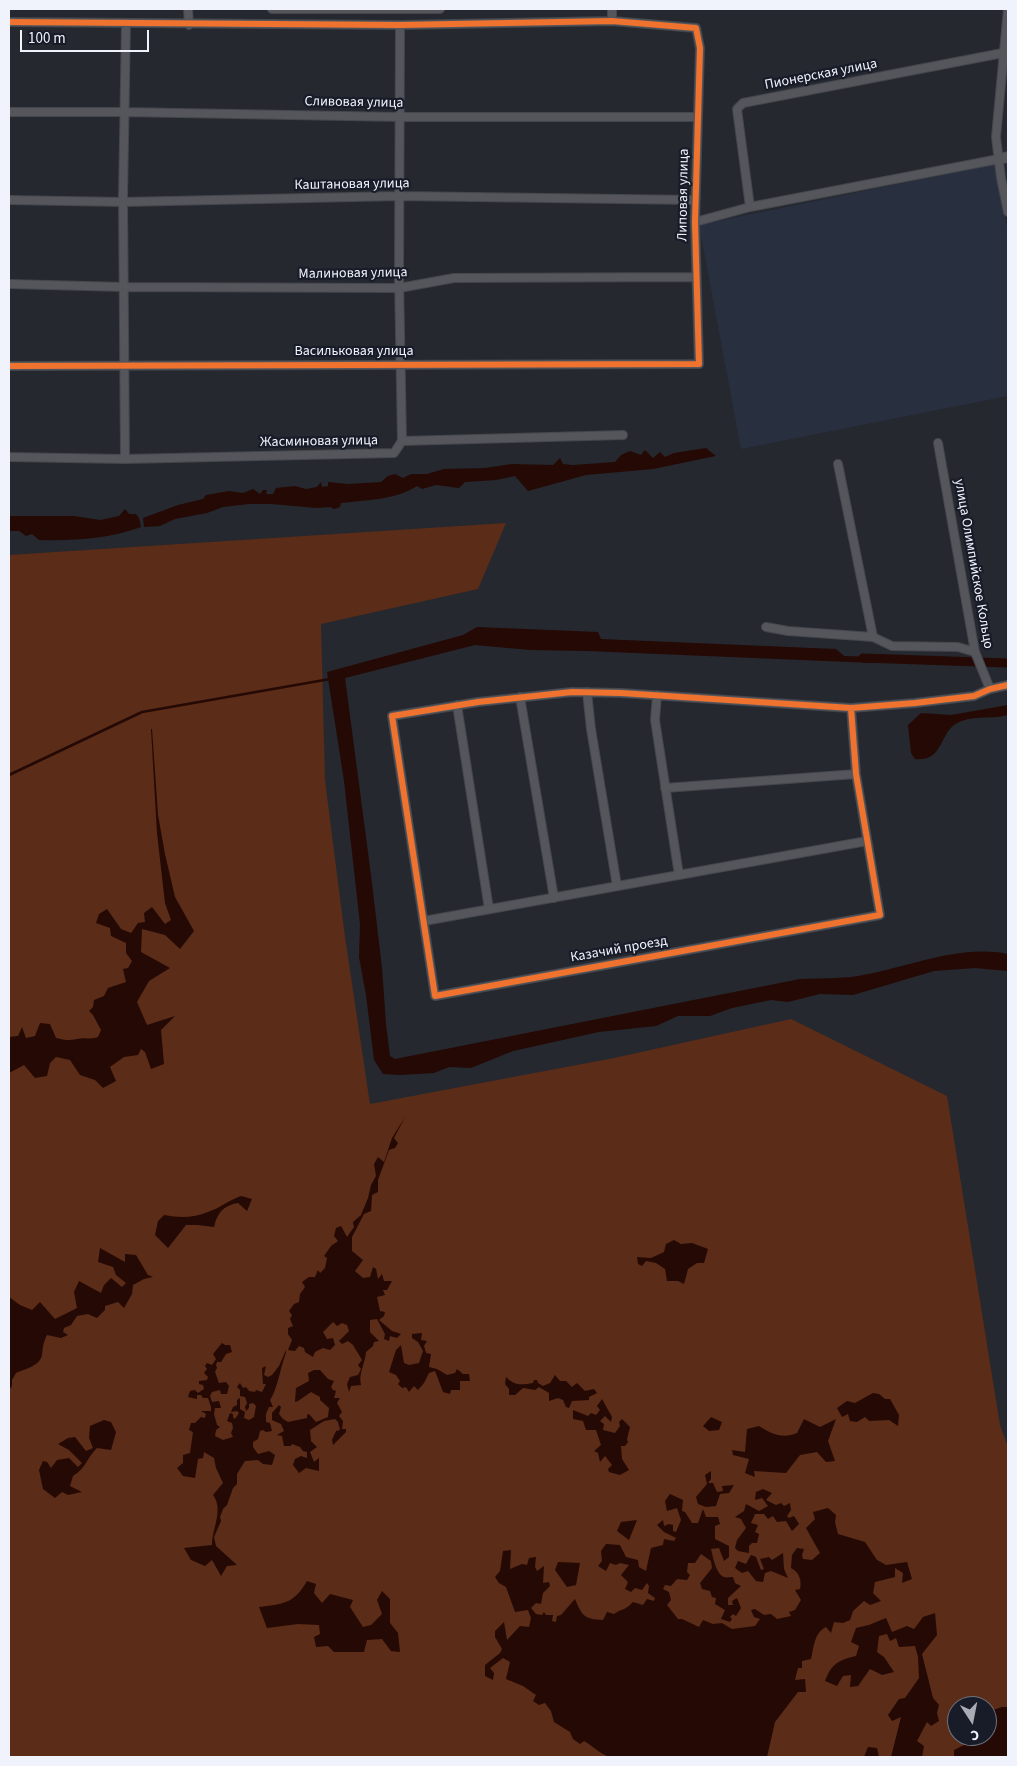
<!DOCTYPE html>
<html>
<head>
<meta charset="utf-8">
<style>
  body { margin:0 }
  #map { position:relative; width:1017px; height:1766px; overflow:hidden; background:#25282f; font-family:"Source Sans 3",sans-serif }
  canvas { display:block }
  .frame { position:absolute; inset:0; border:10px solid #f0f3fc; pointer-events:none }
  .north { position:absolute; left:947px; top:1696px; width:50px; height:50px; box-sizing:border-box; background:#181c29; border:1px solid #6e727d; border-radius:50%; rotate:169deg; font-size:14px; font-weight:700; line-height:20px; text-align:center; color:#f0f3fc }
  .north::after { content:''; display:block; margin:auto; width:18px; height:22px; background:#a9acb4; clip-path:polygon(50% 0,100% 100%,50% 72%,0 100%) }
  .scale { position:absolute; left:20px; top:30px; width:129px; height:22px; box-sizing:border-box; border:2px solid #f0f3fc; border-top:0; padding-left:6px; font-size:15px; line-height:18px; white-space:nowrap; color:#f0f3fc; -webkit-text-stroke:4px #181c29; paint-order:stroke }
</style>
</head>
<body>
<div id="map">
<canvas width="1017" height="1766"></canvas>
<div class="frame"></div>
<div class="north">С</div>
<div class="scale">100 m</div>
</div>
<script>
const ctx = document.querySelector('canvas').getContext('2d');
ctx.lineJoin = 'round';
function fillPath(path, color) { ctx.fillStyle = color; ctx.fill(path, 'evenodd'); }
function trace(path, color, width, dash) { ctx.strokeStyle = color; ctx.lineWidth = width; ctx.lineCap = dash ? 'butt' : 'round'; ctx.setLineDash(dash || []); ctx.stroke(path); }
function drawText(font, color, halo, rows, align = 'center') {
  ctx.font = font + ' "Source Sans 3",sans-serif'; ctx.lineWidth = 4.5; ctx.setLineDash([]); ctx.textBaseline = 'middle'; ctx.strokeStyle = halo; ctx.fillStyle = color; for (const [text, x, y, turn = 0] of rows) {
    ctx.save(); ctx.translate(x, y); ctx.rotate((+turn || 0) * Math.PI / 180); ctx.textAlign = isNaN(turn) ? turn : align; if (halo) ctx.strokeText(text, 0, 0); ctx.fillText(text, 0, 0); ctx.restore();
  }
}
fillPath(new Path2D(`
  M995 164 1008 233V396L741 449 699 225Z`), '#282f3f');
fillPath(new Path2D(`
  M506 523 478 589 321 624 325 780 345 937 370 1104 614 1058 791 1019 947 1096 1000 1425 1008 1447V1757H9V555ZM957 1706H987V1736H957Z`), '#5b2c17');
fillPath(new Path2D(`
  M706 448 716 456 653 469 586 475 528 491 515 476 496 480 465 482 459 488 436 485 422 489 417 486C395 500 367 500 341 503L340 507 334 509 330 507 317 508 271 504H249L223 507 207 513 175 519 160 526 144 527 143 518 178 505 203 499 206 495 229 491 243 493 253 489 260 494 263 490H267L266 494H273L276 488 295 486 306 489 317 487 321 482 322 487 328 486V482L348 484 381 482 388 476 395 474 403 478 411 474H427L444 469 485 468 512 464 553 465 560 458 563 464 573 465 615 462 621 455 630 451 641 455 645 450 653 458 660 452 665 457 674 453Z
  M125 509 129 514H136L139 518 141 527C108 539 73 541 39 540L32 534 26 536 19 531H9V516H74L100 520 119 516Z
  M477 627 598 632 601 639 836 649 844 656 874 657 873 663 587 651 530 650 475 645 345 678 371 875 382 968 386 1024 390 1056 395 1059 800 979C819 978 839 979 858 976 908 968 957 944 1008 954V971L975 968 934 971 853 995 820 994 788 1002 771 1000 732 1008 710 1016H678L656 1026 599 1032 513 1051 471 1068 449 1067 434 1073 400 1075 383 1074 374 1060 366 995 359 957 360 924 344 781 327 672 463 635Z
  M1008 705V715C991 720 970 714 954 725 939 737 942 762 915 759L911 753 908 725 921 713 951 715Z
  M151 729H152L158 815 165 854 175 897 194 931 180 949 165 935 142 929 141 952 170 968 149 981 137 1002 147 1025 175 1016 161 1030 164 1064 151 1069 145 1052 141 1049 138 1055 124 1057 110 1067 116 1081 103 1088 95 1080 80 1075 70 1060 56 1057 50 1063 47 1076 35 1078 24 1065 9 1073V1037L18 1036 22 1027 26 1038 35 1036 40 1023 50 1024 56 1038C66 1040 67 1041 77 1039 84 1037 89 1040 98 1037L101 1030 93 1015 89 1011 93 1007 94 1000 104 996 108 988 126 982 123 969 128 968 132 961 126 953V943L111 936 110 928 96 923 99 914 107 909 121 929 131 933 138 923 145 922 144 913 152 907 165 924 171 920 165 903 157 833Z
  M405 1117 394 1138 398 1143 395 1148 389 1150 378 1180V1192L372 1195 371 1211 364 1214 352 1237V1251L363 1260 355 1271 363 1278 370 1277 373 1267 376 1269 378 1279 382 1274 384 1281H392L387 1290H383L385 1295 377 1297 380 1311 385 1312 384 1316 379 1320 392 1331 401 1334 397 1338 390 1336 389 1341 384 1339 385 1334 377 1319 370 1320V1332L379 1341 374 1342 373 1346 366 1352C365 1364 358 1374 361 1385L351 1386 349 1392 347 1384 350 1377 358 1375 361 1369 358 1365 362 1360 353 1345 348 1341 342 1344 339 1341 349 1331 347 1325 342 1323 337 1326 333 1322 323 1332 327 1339 333 1338 335 1345 330 1350 323 1348 315 1352 313 1357 305 1352 304 1348 299 1346 295 1351 288 1350 292 1340 288 1334V1328L293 1326 290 1319 292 1315 289 1311 294 1304 299 1302 300 1294 305 1287 302 1282 309 1277H315L318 1270 320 1273 325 1268 327 1258 324 1256 331 1246 338 1241 334 1236 336 1228 341 1226 347 1237 354 1227 353 1222 361 1215 368 1198 371 1185 376 1176 374 1164 378 1157 384 1162 392 1138Z
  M241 1196 252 1199 247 1211 238 1203C224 1205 217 1213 214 1227L198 1225H186L168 1248 155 1235 158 1221 164 1215C179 1218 194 1218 208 1212 220 1208 229 1200 241 1196Z
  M674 1240 681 1244 692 1243 708 1249 704 1263H697L688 1269 684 1284 678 1281H667L665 1269 656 1263 646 1261 642 1266 638 1264 637 1257 651 1258 664 1252 666 1244Z
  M100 1248 125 1262V1254L136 1255 148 1275 153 1277 144 1279 133 1285 132 1294 124 1308 118 1302 105 1306V1310L97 1318 88 1314 77 1316 71 1325 64 1328 63 1332 68 1335 61 1338 47 1335C43 1343 43 1347 42 1355 40 1366 25 1369 16 1373L12 1380V1386L9 1390V1297L20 1305 32 1310 40 1302 55 1319 77 1308 74 1292 79 1281 101 1293 104 1285 111 1278 122 1287 126 1283 116 1275 113 1267 98 1262Z
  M422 1333 421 1340 427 1341 424 1346 426 1353 431 1354 429 1367 437 1369 447 1375 455 1373 457 1369 463 1374H469L470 1381H460V1390H451L450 1394 443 1392 435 1371 429 1373 424 1383 418 1390 414 1386 409 1392 406 1387 402 1388 398 1384 400 1381 396 1375 389 1372 396 1350 401 1345 404 1363 409 1365 419 1363 423 1351 418 1342 412 1338V1334Z
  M222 1343 225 1345H230L232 1352 226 1354 221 1362H217L216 1365 217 1368 215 1372 219 1383 226 1382 229 1386 227 1394H221L220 1390 212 1392 210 1396 212 1402 219 1401 221 1408H215L214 1414 217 1425 220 1427 216 1430 215 1436 223 1440 233 1437 231 1433 233 1428 232 1423 227 1421 230 1413 233 1414V1417L235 1419 239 1413 237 1411 231 1412 233 1407 237 1405V1400L240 1398V1409L245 1412 244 1418 249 1420 254 1417 256 1406 253 1403 249 1404V1408L246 1411 245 1407 247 1403 245 1397 240 1396V1390L237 1387 240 1383 243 1388 246 1387 249 1391 255 1392 256 1390 262 1392 266 1384H263L262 1368 266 1366 264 1375 268 1377 272 1375 279 1366 286 1350V1353C280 1368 278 1388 270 1400L273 1407H269L266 1414V1422L270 1423 272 1431 266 1432 263 1430 260 1431 258 1439 253 1442V1447L258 1454 269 1451 275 1455 272 1465 263 1464 258 1460 245 1461 237 1474V1484L233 1488 227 1505 223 1509 220 1517 221 1521 214 1537 216 1546 237 1565 227 1566 221 1576 212 1560 205 1566 191 1560 184 1548 212 1545C212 1528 224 1510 213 1495L223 1483 216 1468 214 1458 204 1452 203 1458 198 1459 195 1478 183 1476 177 1468 183 1463V1455L190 1453 193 1432 189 1430 191 1423H195L201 1417 205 1418 206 1414 201 1411H211V1407L208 1398H203L201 1395H197V1399L188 1397 190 1391 195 1390 198 1393 204 1389 203 1385 199 1384V1381L207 1380 208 1377 204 1373 207 1369 205 1366 207 1363 212 1365 216 1359 213 1354Z
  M314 1370H320L328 1379 334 1381 331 1387 333 1390 336 1391 334 1398H340L337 1403 342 1412 339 1416 343 1421 342 1429H346V1432L333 1445 332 1440 336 1431 340 1430 338 1422 335 1419 324 1421 310 1430 311 1441 317 1447 310 1452 314 1462 319 1458V1471L306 1468 299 1473 293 1465 295 1459 301 1456 307 1458V1452L303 1451 300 1447 292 1444 291 1446H284L282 1436 277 1435 284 1431 281 1424 272 1420V1413L279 1405 281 1407 279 1414 283 1419 288 1422 307 1418V1415L309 1414 316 1422 328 1417 329 1408 320 1400V1397L311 1392 298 1401 295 1402 296 1388 309 1381 308 1373Z
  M555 1375 560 1381H566L572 1387 577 1383 585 1391 594 1389 597 1393 589 1397V1400L572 1401 569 1408 566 1407 563 1400 558 1398 549 1401V1393L539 1387 535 1390 523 1388 515 1395H509V1389L505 1384 506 1377C515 1386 521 1385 533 1383L534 1380H537L538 1383 543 1386 550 1383Z
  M873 1393 879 1394 885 1399H890L899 1415 898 1426 889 1420 869 1421 865 1417 857 1422 850 1421 848 1414 842 1417 837 1408 847 1401 855 1403Z
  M602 1399 612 1417 611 1422 605 1416 600 1421 604 1424 603 1430 615 1433 620 1426 619 1422 622 1419 630 1427 627 1439 628 1442 625 1446H621L622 1459 629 1470 620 1475 609 1472 608 1469 612 1465 605 1456 600 1462 598 1453 594 1451 601 1445 596 1430H586L583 1421 573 1419V1410L588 1416 591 1413 596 1415 600 1410 597 1406Z
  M711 1417 722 1422 719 1430 709 1431 703 1426Z
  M804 1419 820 1427 836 1419 828 1441 835 1461 826 1462 817 1452 800 1455 786 1473 754 1471 755 1477 745 1473 749 1459 733 1455 732 1450 745 1452 747 1429 759 1426C771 1434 783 1439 797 1433Z
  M104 1420 111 1422 116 1432 111 1450 97 1448C86 1459 87 1467 73 1476L70 1486 82 1492 68 1495 62 1492 55 1498 43 1489 39 1470 43 1461 47 1462 51 1468 57 1460 69 1458 78 1467 82 1463 69 1450 58 1444 68 1438 75 1437 86 1451 93 1448 89 1438 90 1426Z
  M711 1471V1479L708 1483H713L717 1492 723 1491 722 1486 734 1485 729 1493 720 1494 716 1506 706 1507 698 1504 696 1497 707 1484 705 1475Z
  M763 1489 772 1493 766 1500 776 1505 781 1503 784 1506 790 1503 791 1510 787 1516 789 1518 794 1516 799 1524 792 1531 786 1521 777 1522 773 1516 768 1519 764 1514H755L751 1523 758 1525 755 1532 759 1534 757 1543H752L749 1546V1553L738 1551 735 1548 737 1540 746 1528 741 1519 735 1517 744 1511 746 1504 759 1511 768 1506 762 1498 755 1500 756 1492Z
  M670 1494 683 1500 682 1511 685 1512 692 1523H698L703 1509 706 1517H718L720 1524 715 1526V1539L729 1546V1557L724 1561 719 1548 711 1549C713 1557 716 1574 724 1577 726 1578 731 1577 733 1577L735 1583 741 1586 728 1598V1605H733L732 1601 737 1598 741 1608 736 1616 733 1614 730 1617 732 1619 730 1622 721 1619 725 1610 715 1604 716 1598 712 1597 710 1591 702 1589 700 1583 712 1568 711 1561 701 1554 695 1563H688L687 1572 690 1575 687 1580 677 1579 671 1586 665 1585 663 1589 669 1592 671 1600 667 1605 678 1619H682L699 1627 703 1620 713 1624 722 1623 732 1629 755 1626 760 1619 754 1617 751 1610 755 1609 764 1615 771 1614 777 1619 791 1616 789 1612 795 1610 801 1600 795 1590 800 1589C802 1580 799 1572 791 1568L792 1555 797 1548 804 1549 802 1555 803 1559 812 1560 820 1553 806 1528 815 1519 813 1512 828 1508 836 1515 835 1522 838 1534 865 1542 877 1560 886 1565 907 1562 912 1579 902 1583 903 1573 895 1568V1577L875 1582 873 1593 881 1601 870 1605 864 1601 853 1611 850 1620 843 1623 834 1622 831 1633 826 1627C814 1633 814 1647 811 1659L802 1661V1668H798L795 1680 805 1679 806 1692H798L775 1722 767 1757H610C600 1754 593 1746 584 1741L580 1744 573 1739 570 1732 554 1722 551 1711 545 1703 539 1705 533 1701 536 1695 523 1686 506 1679 510 1662 503 1658 490 1668 494 1673 493 1680 485 1676V1665L500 1653 502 1649 495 1637V1631L504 1622 507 1640 520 1626 529 1627 531 1618 528 1610 515 1612 506 1587 499 1583 495 1577 500 1571 503 1551 511 1550 510 1569 522 1564 527 1565 529 1558 536 1557 535 1567 537 1571 544 1566 543 1583 549 1582 550 1586 543 1593 541 1604 536 1603 531 1608 536 1614 542 1615 544 1612 546 1615H553L552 1621 556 1622 557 1616 561 1615 575 1599C582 1616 584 1619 603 1620L607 1612 614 1614C622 1608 625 1611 633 1602L643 1605 647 1599 654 1601 655 1598 648 1593 649 1586 647 1583 642 1590 635 1588 631 1592 625 1589 628 1582 621 1575 629 1565 620 1563 616 1565 610 1563 606 1571 598 1566 602 1561 601 1551 606 1544 620 1545 626 1557 638 1560 639 1567 646 1571 651 1548 663 1545 664 1539 674 1541 676 1538 664 1532 657 1525 663 1520 664 1526 669 1524 673 1525V1531L676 1532 681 1520 677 1508 667 1511 665 1501Z
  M637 1520 629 1540 617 1531 621 1522Z
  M783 1553 784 1569 788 1578 771 1571 765 1573 763 1582 756 1581 748 1571 742 1573 735 1568 738 1561 746 1564 751 1555 756 1557 761 1570 764 1569 760 1559 769 1557 772 1560Z
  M558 1562 580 1563 576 1585 567 1587 555 1570Z
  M307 1581 316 1584 314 1593 322 1603 330 1594 353 1600 350 1607 363 1627 371 1625 382 1614 377 1600 382 1591 390 1599V1623L398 1633 400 1652 391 1651 382 1639 367 1640 364 1652H334L328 1646 316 1647 314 1637 320 1634 319 1625 298 1624 267 1628 259 1607C283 1604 294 1604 307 1581Z
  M935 1613 937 1635 922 1654 933 1698 939 1705 937 1713 939 1721 931 1726 927 1722 917 1741 924 1746 922 1757H891L901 1717 892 1721 888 1715 899 1699 905 1698 919 1678 918 1657 915 1646 899 1647 896 1638 890 1641 887 1634 879 1636 877 1652 884 1657 894 1672 882 1675 870 1669 858 1686 850 1687 851 1675 843 1676 837 1686 825 1681C832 1663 839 1660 856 1656L859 1646 851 1642 856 1628 869 1625 886 1618 892 1632 907 1626 914 1629 923 1617Z
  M1002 1707H1008V1757H954V1750L966 1744 967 1736H987V1712Z
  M868 1747 877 1748 879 1757H864Z`), '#250904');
trace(new Path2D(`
  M9 775 142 712 330 679`), '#250904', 2.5);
trace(new Path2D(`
  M863 658 1008 663`), '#250904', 9);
const minor = new Path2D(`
  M188 9 189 25
  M272 9H440
  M1008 9 996 137 1001 178 1008 212
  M612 21V9
  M9 22 400 25 612 21 696 28 700 48 695 222 699 364 9 366
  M400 25 399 279 402 441
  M9 112H124L400 117H698
  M9 200 123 202 399 196 695 200
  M750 207 737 109 743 103 1008 52
  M695 222 750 207 999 159
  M9 284 124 287 399 288 454 278 696 277
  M402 441 623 435
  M938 443 975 652 990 689
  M9 457 125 459 394 453 402 441
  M125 459 123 197 126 23
  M838 464 873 637
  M766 627 788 631 873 637 892 646 958 647 975 652
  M587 692 591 729 617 886
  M657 695 655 720 679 875
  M520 697 554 898
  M457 705 489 909
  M851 708 856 774 880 915 435 996 392 716 478 702 572 692 621 693 851 708 915 703 974 696 990 689 1008 685
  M665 788 856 774
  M424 921 867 841`);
const tertiary = new Path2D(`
  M999 159 1008 157`);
trace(minor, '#44464d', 10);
trace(tertiary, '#44464d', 12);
trace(minor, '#54565b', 8);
trace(tertiary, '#54565b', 10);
trace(new Path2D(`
  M9 22 400 25 612 21 696 28 700 48 695 222 699 364 9 366
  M851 708 856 774 880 915 435 996 392 716 478 702 572 692 621 693 851 708 915 703 974 696 990 689 1008 685`), '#ef722f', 6);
drawText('14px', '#f0f3fc', '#181c29', [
  ["Пионерская улица",821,75,-11],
  ["Сливовая улица",354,103,1],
  ["Каштановая улица",352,185,-1],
  ["Липовая улица",684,195,-89],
  ["Малиновая улица",353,274,-1],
  ["Васильковая улица",354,352],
  ["Жасминовая улица",319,442,-1],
  ["улица Олимпийское Кольцо",973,564,80],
  ["Казачий проезд",619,950,-10]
]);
</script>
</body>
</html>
